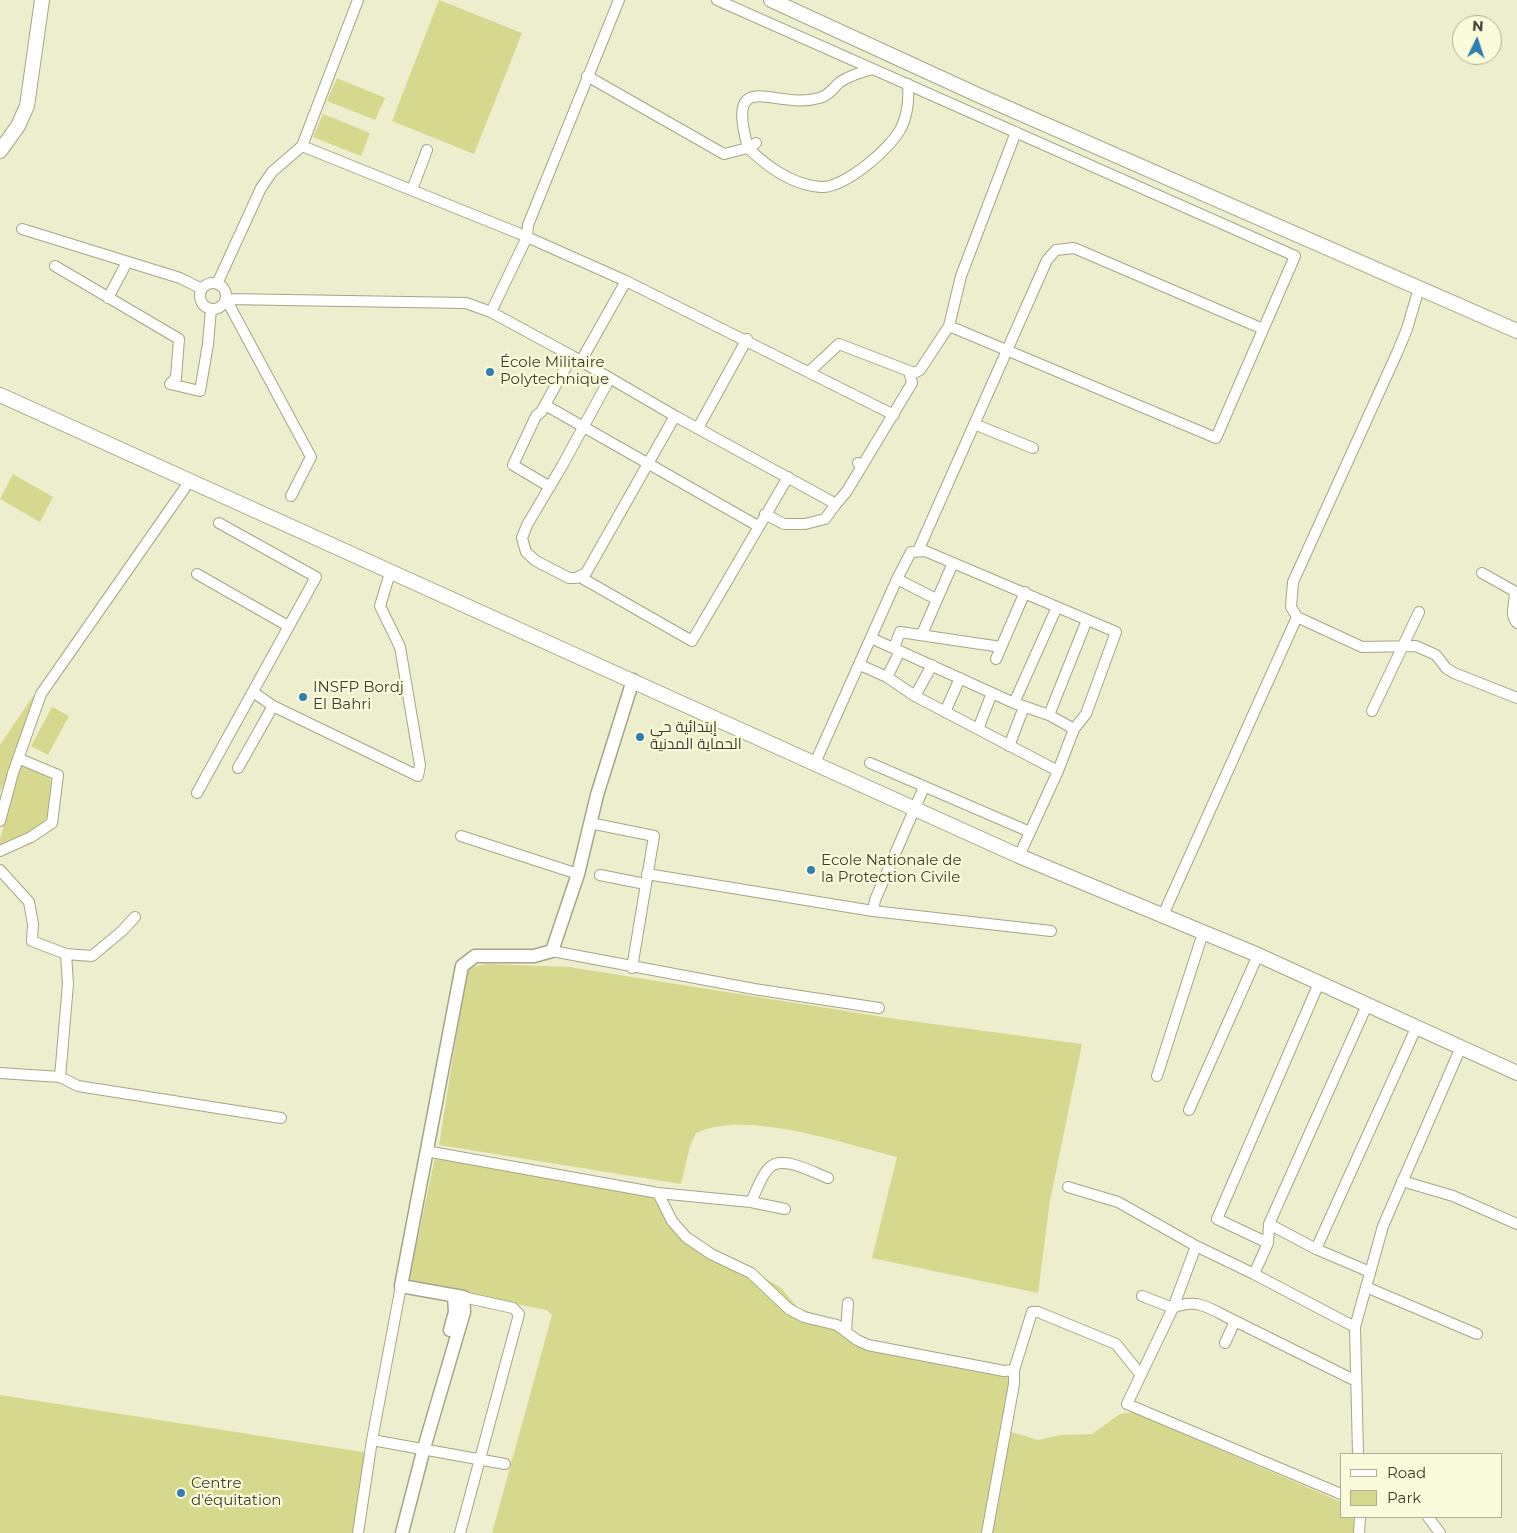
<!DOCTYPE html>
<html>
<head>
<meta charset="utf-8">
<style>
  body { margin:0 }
  #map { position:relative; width:1517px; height:1533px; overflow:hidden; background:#eceecd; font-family:Montserrat,sans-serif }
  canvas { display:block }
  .legend { position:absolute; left:1340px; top:1453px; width:162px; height:65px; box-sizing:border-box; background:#fafbda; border:1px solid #aeaf96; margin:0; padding:6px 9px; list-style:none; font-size:15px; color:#3d3e30 }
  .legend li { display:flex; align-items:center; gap:10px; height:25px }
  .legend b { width:25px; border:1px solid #aeaf96 }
  .north { position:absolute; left:1452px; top:15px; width:50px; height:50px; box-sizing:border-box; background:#fafbda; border:1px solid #aeaf96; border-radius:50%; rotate:4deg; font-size:14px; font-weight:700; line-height:20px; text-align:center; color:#3d3e30 }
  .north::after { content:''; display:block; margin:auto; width:18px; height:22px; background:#2f7fb0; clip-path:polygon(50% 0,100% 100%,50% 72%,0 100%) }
</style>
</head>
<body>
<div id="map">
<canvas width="1517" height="1533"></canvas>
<ul class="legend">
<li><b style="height:6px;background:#fff"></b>Road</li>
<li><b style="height:14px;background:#d6d98d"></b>Park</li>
</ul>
<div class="north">N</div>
</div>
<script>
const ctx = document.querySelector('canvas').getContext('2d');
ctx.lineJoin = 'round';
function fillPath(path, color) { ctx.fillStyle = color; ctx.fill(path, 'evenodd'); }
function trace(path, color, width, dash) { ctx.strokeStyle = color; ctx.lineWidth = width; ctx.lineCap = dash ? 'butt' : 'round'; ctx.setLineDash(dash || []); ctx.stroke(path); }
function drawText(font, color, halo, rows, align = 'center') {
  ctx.font = font + ' Montserrat,Cairo,sans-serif'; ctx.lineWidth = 4.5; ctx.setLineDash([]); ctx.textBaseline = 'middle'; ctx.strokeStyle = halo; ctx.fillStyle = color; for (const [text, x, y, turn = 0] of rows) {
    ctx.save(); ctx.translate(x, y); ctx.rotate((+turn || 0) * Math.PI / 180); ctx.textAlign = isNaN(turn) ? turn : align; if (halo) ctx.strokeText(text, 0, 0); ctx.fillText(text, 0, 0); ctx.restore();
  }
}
fillPath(new Path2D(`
  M439 0 522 33 474 154 392 121Z
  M337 78 385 98 375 120 327 101Z
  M323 114 370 133 361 156 313 137Z
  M13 474 53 497 40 522 0 499Z
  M33 696 36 697 16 756 0 792V745Z
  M52 707 69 716 48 755 31 746Z
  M21 765 50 778C52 792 53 813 43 824L0 849V839Z
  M488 964 569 967 896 1019 1082 1044 1050 1201 1038 1293 872 1258 897 1157C844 1144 747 1109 696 1133L690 1146 681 1184 439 1145 466 975 472 967Z
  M435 1158 656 1196 670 1224 780 1287 798 1308 812 1313 849 1337 1005 1374 1012 1383 997 1460 1011 1432 1038 1440 1061 1435 1092 1434 1120 1414 1133 1412 1341 1502V1517H1357L1354 1533H492L552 1315 547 1310 408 1283Z
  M0 1395 369 1453 354 1533H0Z`), '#d6d98d');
const minor = new Path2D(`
  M717 0 1295 256 1216 438 949 326 920 370 914 373 909 371 912 383 862 466
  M587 76 724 154 748 148C768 167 792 185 821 187 845 188 893 147 902 126 908 113 909 99 908 84
  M756 143 748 148C725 64 775 111 819 98 829 96 833 88 840 82 850 75 862 72 873 69
  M302 146 358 0
  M412 190 427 150
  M22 229 180 278 202 289
  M55 266 179 339 176 378 170 384 200 391 208 344 211 309
  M200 296a13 13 0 1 1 26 0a13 13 0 1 1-26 0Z
  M217 284 261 188 272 172 302 146 518 233 626 281 894 415
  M108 298 127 262
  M226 299 466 303 491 312 572 356 675 416 836 504 847 491 862 466 858 463
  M226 299 311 457 291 496
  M491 312 527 237 528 225 619 0
  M949 326 961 276 1016 132
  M581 361 626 281
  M810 371 839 344 909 371
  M610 378 562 466 527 525 522 538 526 552 536 561 569 578H576L586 573 675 416
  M545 405 758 526
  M974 424 1033 448
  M698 428 747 339
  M550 487 513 465 536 416 541 412 572 356
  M765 514 784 524H805L825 519 836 504
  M918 551 1047 260 1056 250 1074 248 1263 329
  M1482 573 1514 591C1517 602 1508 613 1517 623
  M197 574 288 626
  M580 577 692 641 788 477
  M897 579 936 599
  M1297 617 1362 647 1416 646 1436 655 1446 668 1454 673 1517 698
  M922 634 953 563
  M871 638 1014 703 1049 715 1074 729
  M894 648 900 632 1001 647
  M900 651 887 677 915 696 1058 771
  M996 659 1025 592
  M860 665 887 677
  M253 692 273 706 418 776 420 765 400 647 380 606 390 573
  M915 696 932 665
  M1014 703 1057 607
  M1372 711 1419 612
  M945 712 960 678
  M1049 715 1087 620
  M978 729 992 693
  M1009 746 1024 707
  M815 763 897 579 911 552 925 551 1116 632 1086 714 1074 729 1058 771 1019 856
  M870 763 1030 832
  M238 768 273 706
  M197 793 316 577 219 523
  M0 821 13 773 41 694 189 482
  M590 823 654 836 632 968
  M461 836 578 874
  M0 851 31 837 52 823 58 775 20 759
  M0 870 29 902 33 924 32 941 66 954 92 956 122 931 135 917
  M647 874 873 911 1051 931
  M600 875 645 884
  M873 911 875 900 924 787
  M1163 915 1297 617 1291 607 1293 582 1397 353 1407 329 1419 288
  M552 951 754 989 879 1008
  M0 1073 60 1077 68 984 66 954
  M1157 1076 1203 933
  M60 1077 78 1086 281 1118
  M1189 1110 1258 955
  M426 1151 658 1193 751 1202 785 1209
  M1402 1181 1453 1196 1517 1224
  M1068 1187 1118 1202 1196 1246 1173 1308 1127 1404 1341 1494
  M658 1193 672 1221 686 1237 711 1254 751 1273 789 1309 804 1317 837 1325 857 1340 868 1345 1004 1371 1014 1370V1384L987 1533
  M751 1202C756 1192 761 1175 770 1167 783 1155 814 1173 828 1178
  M1269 1224 1316 1249 1417 1026
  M1268 1243 1217 1219 1319 983
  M1196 1246 1254 1274
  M1316 1249 1370 1272
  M1366 1287 1477 1334
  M1142 1296 1173 1308C1198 1297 1212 1310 1235 1321
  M1355 1327 1254 1274 1268 1243 1269 1224 1367 1005
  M846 1331 848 1303
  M1225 1343 1235 1321 1356 1381
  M1014 1370 1032 1312H1038L1116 1344 1141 1375
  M372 1440 505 1464
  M1358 1454 1355 1327 1383 1226 1461 1047
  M1428 1517 1440 1533
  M358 1533 372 1440 401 1286
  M460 1533 519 1314 513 1308 463 1297
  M1359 1533 1360 1517`);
const tertiary = new Path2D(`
  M450 1330 455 1312 454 1296
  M402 1533 424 1448 464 1312 463 1297 401 1286 462 966 475 956H534L552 951 578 874 597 795 633 680`);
const secondary = new Path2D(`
  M771 0 978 95 1517 331
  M0 151 18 126 27 106 42 0
  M0 395 1019 856 1258 955 1517 1073`);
trace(minor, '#a4a686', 12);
trace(tertiary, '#a4a686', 15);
trace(secondary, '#a4a686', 16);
trace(minor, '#fff', 10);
trace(tertiary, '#fff', 12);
trace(secondary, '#fff', 14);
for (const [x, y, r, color] of [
  [490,372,5,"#2f7fb0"],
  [303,697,5,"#2f7fb0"],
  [640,737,5,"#2f7fb0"],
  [811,870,5,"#2f7fb0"],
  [181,1493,5,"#2f7fb0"]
]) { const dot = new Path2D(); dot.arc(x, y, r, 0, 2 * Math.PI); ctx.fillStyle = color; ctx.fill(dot); trace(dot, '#fafbda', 2); }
drawText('15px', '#3d3e30', '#fafbda', [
  ["École Militaire",500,363],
  ["Polytechnique",500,380],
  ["INSFP Bordj",313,688],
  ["El Bahri",313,705],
  ["إبتدائية حي",650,728],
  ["الحماية المدنية",650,745],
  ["Ecole Nationale de",821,861],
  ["la Protection Civile",821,878],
  ["Centre",191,1484],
  ["d'équitation",191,1501]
], 'left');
</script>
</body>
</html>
